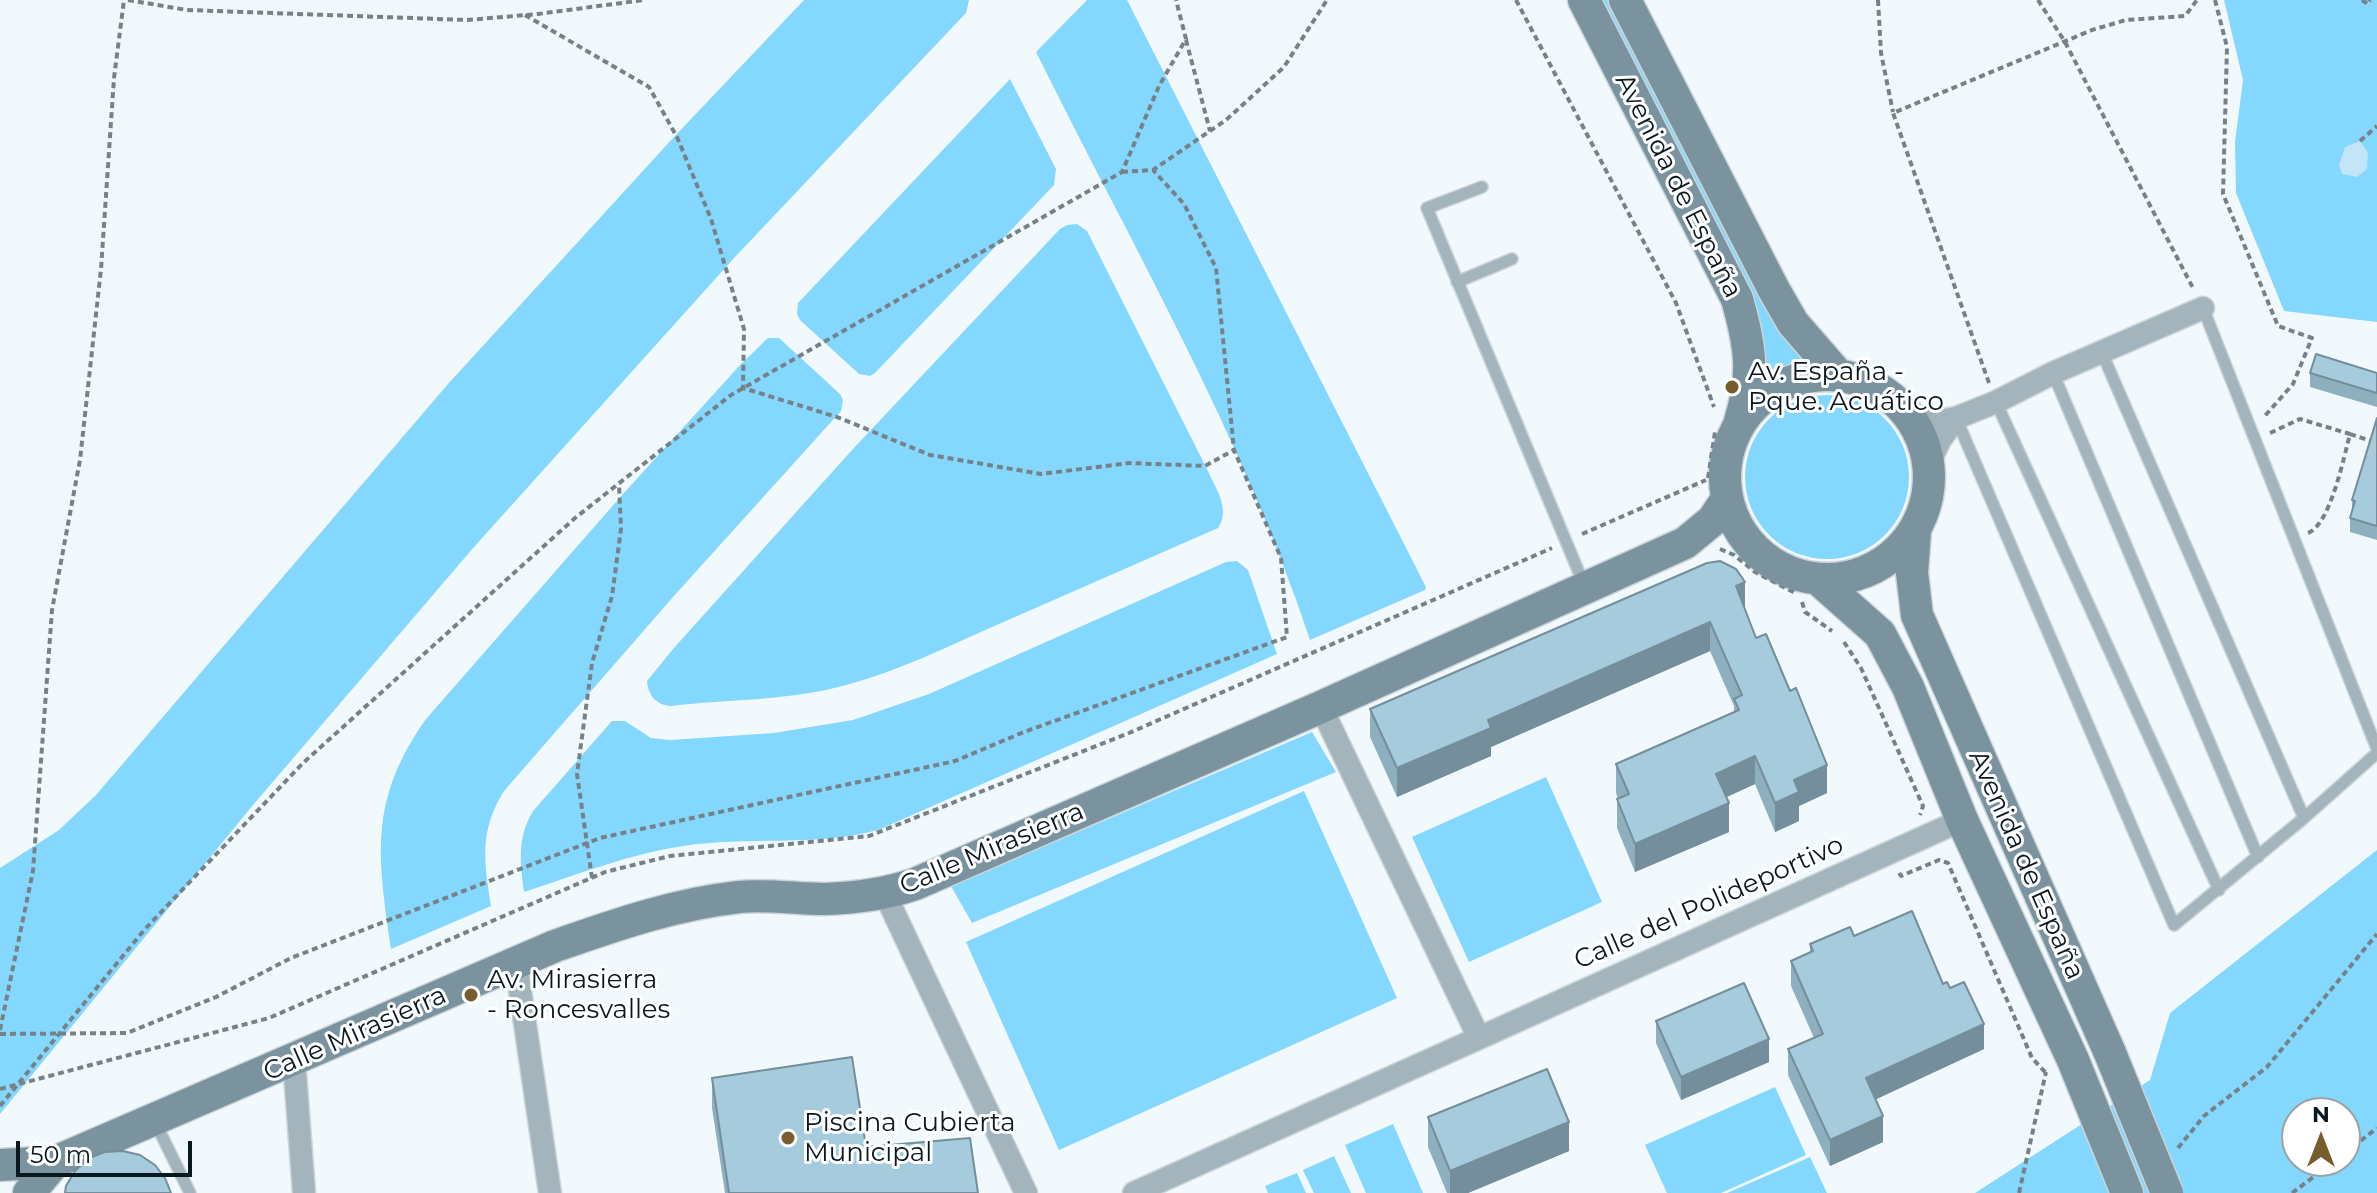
<!DOCTYPE html>
<html>
<head>
<meta charset="utf-8">
<style>
  body { margin:0 }
  #map { position:relative; width:2377px; height:1193px; overflow:hidden; background:#f1f9fd; font-family:Montserrat,sans-serif }
  canvas { display:block }
  .north { position:absolute; left:2281px; top:1097px; width:80px; height:80px; box-sizing:border-box; background:#fff; border:2px solid #9da2a5; border-radius:50%; rotate:0deg; font-size:22px; font-weight:700; line-height:32px; text-align:center; color:#09171e }
  .north::after { content:''; display:block; margin:auto; width:28px; height:36px; background:#775c2e; clip-path:polygon(50% 0,100% 100%,50% 72%,0 100%) }
  .scale { position:absolute; left:16px; top:1141px; width:176px; height:36px; box-sizing:border-box; border:4px solid #09171e; border-top:0; padding-left:10px; font-size:24px; line-height:28px; white-space:nowrap; color:#09171e; -webkit-text-stroke:6px #fff; paint-order:stroke }
</style>
</head>
<body>
<div id="map">
<canvas width="2377" height="1193"></canvas>
<div class="north">N</div>
<div class="scale">50 m</div>
</div>
<script>
const ctx = document.querySelector('canvas').getContext('2d');
ctx.lineJoin = 'round';
function fillPath(path, color) { ctx.fillStyle = color; ctx.fill(path, 'evenodd'); }
function trace(path, color, width, dash) { ctx.strokeStyle = color; ctx.lineWidth = width; ctx.lineCap = dash ? 'butt' : 'round'; ctx.setLineDash(dash || []); ctx.stroke(path); }
function drawText(font, color, halo, rows, align = 'center') {
  ctx.font = font + ' Montserrat,sans-serif'; ctx.lineWidth = 6; ctx.setLineDash([]); ctx.textBaseline = 'middle'; ctx.strokeStyle = halo; ctx.fillStyle = color; for (const [text, x, y, turn = 0] of rows) {
    ctx.save(); ctx.translate(x, y); ctx.rotate((+turn || 0) * Math.PI / 180); ctx.textAlign = isNaN(turn) ? turn : align; if (halo) ctx.strokeText(text, 0, 0); ctx.fillText(text, 0, 0); ctx.restore();
  }
}
fillPath(new Path2D(`
  M804 0H969L966 13 735 257 474 547 253 805 0 1114V868L59 830 96 795 448 384 673 138Z
  M1087 0H1127L1426 587 1425 590 1310 640C1242 434 1132 246 1036 52Z
  M1600 0H1613L1759 294 1786 340 1811 365 1787 371 1765 381 1763 351Z
  M2224 0H2377V322L2284 311 2236 193 2235 142 2243 80Z
  M1010 79 1056 169 1054 185 875 373 870 376 859 374 800 320 797 314 798 303Z
  M1077 224 1087 231 1208 471C1216 489 1231 510 1218 528 1145 560 1072 592 999 624 949 646 899 671 846 685 789 701 729 699 671 706 656 705 648 695 647 681L673 649 852 450 1060 229 1067 225Z
  M768 338H779L840 394 843 400 841 411 673 597 504 791C479 831 484 861 491 906L391 949C378 856 368 801 426 719L623 494 741 364Z
  M1745 477a82 82 0 1 1 164 0a82 82 0 1 1-164 0Z
  M1237 561 1248 570 1277 654 878 830C815 847 747 836 683 846 629 854 576 875 524 892 520 862 517 838 533 811L612 721H625L651 738 670 740 774 733 853 720 929 694 1226 562Z
  M1312 732 1336 772 972 923 951 886Z
  M1546 777 1602 902 1469 962 1412 837Z
  M1304 791 1397 998 1059 1150 966 942Z
  M2377 850V1193H1975L2150 1080 2170 1013ZM2297 1113H2345V1161H2297Z
  M1775 1087 1806 1155 1721 1193H1667L1645 1145Z
  M1393 1124 1423 1193H1366L1345 1145Z
  M1334 1156 1351 1193H1314L1303 1170Z
  M1810 1157 1827 1193H1727Z
  M1297 1173 1306 1193H1268L1265 1186Z`), '#84d7fe');
fillPath(new Path2D(`
  M2360 141 2368 153 2367 169 2357 177 2342 174 2339 165 2345 147Z`), '#c2e5f7');
const lane = new Path2D(`
  M1482 187 1427 208 1585 587
  M1457 282 1512 259
  M2203 308 2377 749
  M2102 353 2304 818
  M2053 373 2258 857
  M1996 402 2219 890
  M1956 418 2174 925 2304 818 2377 753
  M155 1122 190 1193`);
const street = new Path2D(`
  M1908 414 1933 422 1956 418 1996 402 2053 373 2203 308
  M1929 463 1940 440 1956 418
  M885 894 1026 1193
  M516 963 550 1193
  M1479 1038 1962 820
  M294 1060 304 1193
  M1134 1193 1479 1038 1321 707`);
const secondary = new Path2D(`
  M1584 0 1737 299C1750 345 1755 374 1740 421
  M1625 0 1774 290 1793 323 1839 376
  M1725 477a102 102 0 1 1 204 0a102 102 0 1 1-204 0Z
  M1915 531 1912 573 1917 615 2110 1053
  M1818 579 1880 634 1908 687 1962 820 2073 1060 2127 1193
  M0 1165 55 1162 555 946C615 925 675 904 739 897 767 894 797 899 825 899 856 898 886 894 915 884L1321 707 1685 543 1713 520 1727 499
  M29 1193 55 1162`);
trace(lane, '#ccd5d9', 14);
trace(street, '#ccd5d9', 25);
trace(secondary, '#ccd5d9', 35);
trace(new Path2D(`
  M128 0 187 10 467 20 538 14 644 0
  M1516 0 1676 303 1714 407
  M1878 0 1881 53 1893 112
  M2038 0 2065 42 2194 290
  M2215 0 2227 47 2223 194 2278 326 2312 338 2293 384 2263 418
  M2362 0 2368 4 2370 0
  M525 15 649 87 677 137 711 219 744 329 743 388 837 417 930 455 1041 474 1129 463 1205 466 1234 450
  M1186 40 1210 131
  M2360 141 2377 126
  M1122 172 1153 170 1226 120 1284 67 1327 0
  M1989 383 1893 113 2092 30 2126 20 2185 16 2197 0
  M2270 433 2300 419 2350 434
  M1708 478 1715 432
  M2308 533C2330 525 2344 457 2350 434L2377 443
  M1582 534 1706 480
  M1720 549 1734 555 1755 572 1795 593
  M1802 602 1805 612 1832 631
  M1844 642 1861 668 1923 806 1920 815
  M1899 873 1901 876 1939 860 1948 863 2032 1058 2046 1073
  M592 878 577 774 592 663 612 596 621 529 619 484
  M0 1030 33 871 52 610 80 460 101 269 114 78 124 0
  M0 1034 127 1033 216 997 291 958 600 838 955 761 1024 732 1287 637 1281 558 1234 450 1216 268 1184 204 1153 170
  M0 1089 269 1018 605 872 670 856 869 836 1129 733 1552 548
  M0 1106 145 929 303 763 575 518 731 395 1122 172 1159 86 1186 39 1176 0
  M2178 1148 2204 1116 2267 1067 2377 934
  M2345 1153 2377 1128
  M2019 1193 2046 1072
  M2292 1193 2335 1161`), '#778288', 4, [6, 4]);
trace(lane, '#a4b4bc', 11);
trace(street, '#a4b4bc', 22);
trace(secondary, '#7b939f', 32);
const secondaryBridge = new Path2D(`
  M2110 1053 2167 1193`);
trace(secondaryBridge, '#ccd5d9', 35, []);
trace(secondaryBridge, '#7b939f', 32);
fillPath(new Path2D(`
  M2310 373H2377V407L2310 387Z
  M2377 418V540L2350 532V518L2352 510V500Z
  M1745 608 1756 638 1827 793 1799 806V821L1775 832 1755 784 1726 797 1729 832 1635 872 1617 828V799H1618L1616 793V764L1734 712V706L1710 651 1491 747V756L1397 797 1370 737V709Z
  M1854 936 1943 984 1984 1049 1875 1099 1883 1142 1830 1166 1788 1075V1049L1814 1038 1791 986V961L1810 953V944Z
  M1656 1021 1769 1062 1681 1100 1656 1043Z
  M712 1078 866 1147 978 1193H725L712 1108Z
  M1428 1117 1569 1151 1468 1193H1447L1428 1147Z`), '#8eafbe');
fillPath(new Path2D(`
  M1745 582V610L1736 586Z
  M1710 622V651L1491 747V756L1397 797V768L1488 720Z
  M1755 756V784L1716 802V774Z
  M1827 765V793L1799 806V821L1775 832V803L1794 780Z
  M1729 803V832L1635 872V844Z
  M1984 1024V1049L1866 1104V1078Z
  M1769 1039V1062L1681 1100V1077Z
  M1883 1116V1142L1830 1166V1140Z
  M1569 1122V1151L1468 1193H1450V1171Z`), '#748e9b');
const building = new Path2D(`
  M2316 354 2377 373V393L2310 373Z
  M2377 418V526L2350 518 2355 501 2352 500Z
  M1720 561 1736 569 1745 582 1736 586 1756 638 1766 634 1790 691 1796 688 1827 765 1794 780 1799 792 1775 803 1755 756 1716 774 1729 803 1635 844 1617 799 1629 794 1616 764 1739 710 1734 699 1742 695 1710 622 1488 720 1491 728 1397 768 1370 709 1707 563Z
  M1912 911 1943 984 1947 982 1950 988 1964 982 1984 1024 1866 1078 1883 1116 1830 1140 1788 1049 1823 1034 1791 961 1813 951 1810 944 1850 927 1854 936Z
  M1744 983 1769 1039 1681 1077 1656 1021Z
  M852 1057 866 1147 970 1138 978 1193H729L712 1078Z
  M1547 1069 1569 1122 1450 1171 1428 1117Z
  M123 1151 140 1155 155 1165 165 1178 171 1193H65L66 1186 75 1171 89 1158 105 1152Z`);
fillPath(building, '#a5cbdd');
trace(building, '#748e9b', 2);
for (const [x, y, r, color] of [
  [1732,387,8,"#775c2e"],
  [471,995,8,"#775c2e"],
  [788,1138,8,"#775c2e"]
]) { const dot = new Path2D(); dot.arc(x, y, r, 0, 2 * Math.PI); ctx.fillStyle = color; ctx.fill(dot); trace(dot, '#fff', 3); }
drawText('26px', '#09171e', '#fff', [
  ["Avenida de España",1678,186,63],
  ["Calle Mirasierra",992,849,-23],
  ["Avenida de España",2026,865,66],
  ["Calle del Polideportivo",1709,903,-24],
  ["Calle Mirasierra",355,1034,-24]
]);
drawText('26px', '#09171e', '#fff', [
  ["Av. España -",1748,372],
  ["Pque. Acuático",1748,402],
  ["Av. Mirasierra",487,980],
  ["- Roncesvalles",487,1010],
  ["Piscina Cubierta",804,1123],
  ["Municipal",804,1153]
], 'left');
</script>
</body>
</html>
